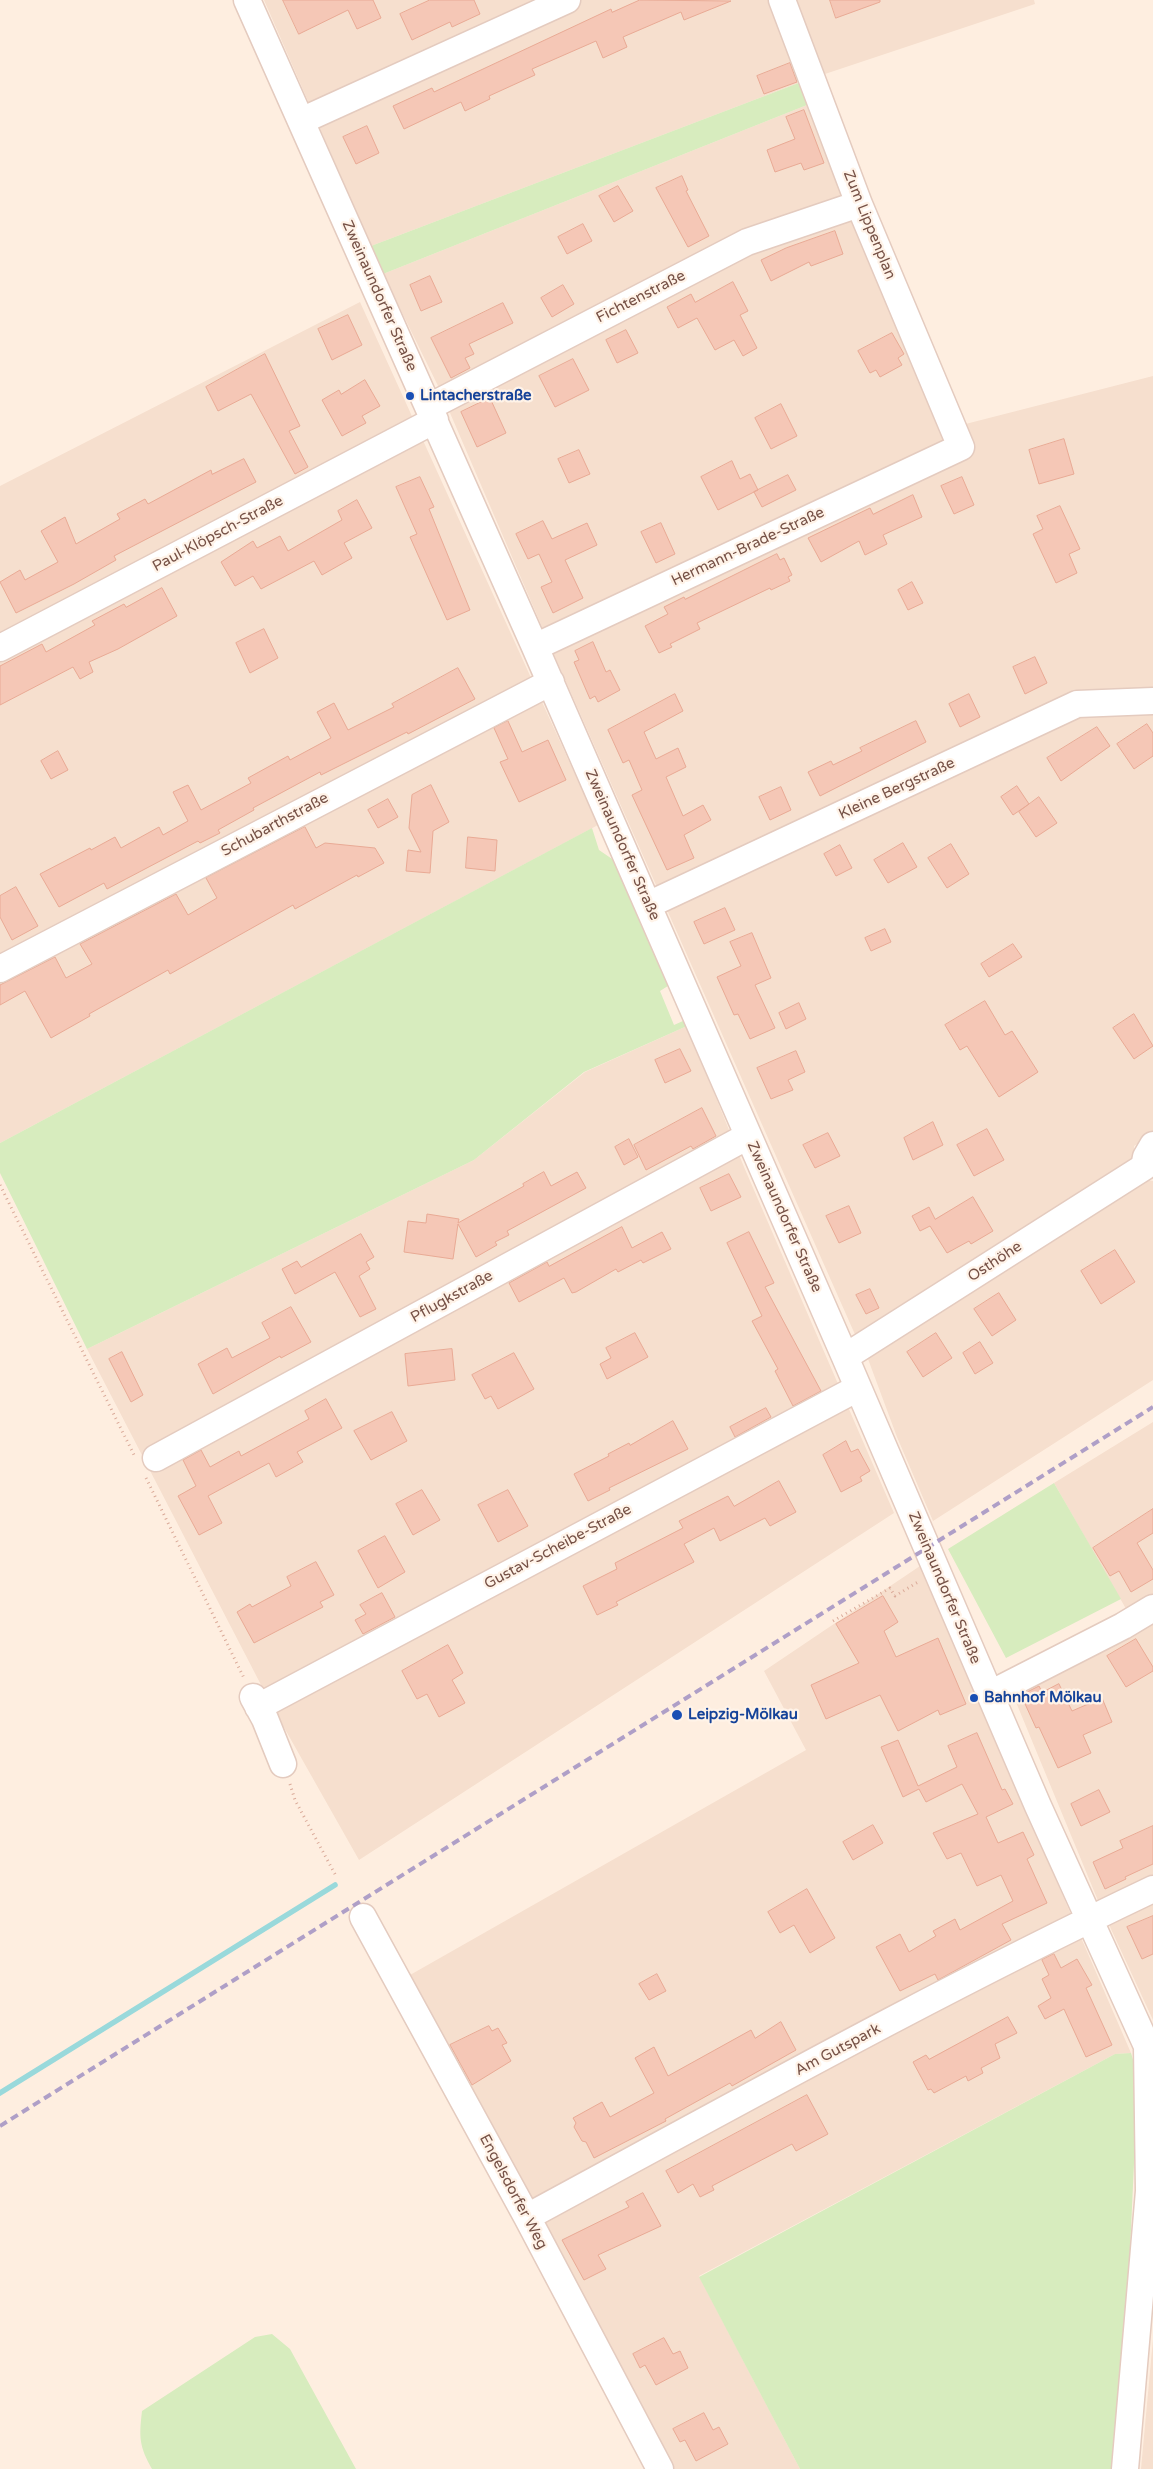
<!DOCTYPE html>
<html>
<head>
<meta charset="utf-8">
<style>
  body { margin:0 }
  canvas { display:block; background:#feeee0 }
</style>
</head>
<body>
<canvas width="1153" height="2469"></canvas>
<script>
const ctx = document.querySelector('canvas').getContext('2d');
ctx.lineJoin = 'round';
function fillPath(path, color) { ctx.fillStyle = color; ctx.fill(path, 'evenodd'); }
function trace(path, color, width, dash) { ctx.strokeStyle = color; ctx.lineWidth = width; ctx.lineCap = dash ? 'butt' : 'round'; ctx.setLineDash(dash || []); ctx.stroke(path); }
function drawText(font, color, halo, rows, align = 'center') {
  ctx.font = font + ' "Varela Round",sans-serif'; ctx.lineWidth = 4.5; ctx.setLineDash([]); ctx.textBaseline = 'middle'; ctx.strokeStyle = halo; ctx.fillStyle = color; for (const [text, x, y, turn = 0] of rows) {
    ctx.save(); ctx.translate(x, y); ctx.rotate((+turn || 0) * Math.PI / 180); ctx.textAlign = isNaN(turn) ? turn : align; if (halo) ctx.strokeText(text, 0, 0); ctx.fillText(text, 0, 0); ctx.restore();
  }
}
fillPath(new Path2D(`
  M264 0H1034L1035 4 804 81 371 246Z
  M812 103 946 429 1153 376V1134L1134 1146V1162L857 1339 552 650 441 392 383 274Z
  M360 302 598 825 0 1143V486Z
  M687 1026 744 1167 894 1513 359 1860 273 1708 87 1349 474 1160 585 1072Z
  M1147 1180 1153 1181V1380L933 1521 897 1437 868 1359Z
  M1153 1422V2020L1099 1903 1011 1690 1137 1628 1054 1483Z
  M920 1566 1131 2053 1115 2054 699 2276 800 2469H669L410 1975 806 1750 764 1671Z
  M1153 2339V2469H1141Z`), '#f6dfce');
fillPath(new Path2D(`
  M804 81 812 103 383 274 371 246Z
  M592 828 599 850 618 863 671 984 660 991 674 1025 683 1021 687 1026 584 1072 474 1160 87 1349 0 1173V1143Z
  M1054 1483 1121 1599 1006 1658 948 1549Z
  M1131 2053 1138 2076 1120 2469H800L699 2277 1115 2054Z
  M272 2334 290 2349 356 2469H152C139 2446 139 2437 142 2411L255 2337Z`), '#d7ecbe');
trace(new Path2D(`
  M0 2093 335 1885`), '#99d9db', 5.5);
const building = new Path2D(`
  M283 0H373L381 18 357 29 348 10 299 34Z
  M430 0H474L480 14 452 27 450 22 412 40 400 14Z
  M640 0 731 1 684 20 681 12 623 37 627 47 603 58 596 41 532 69 535 75 489 96 490 99 465 111 461 102 404 129 393 106 432 88 434 92 611 9 612 12Z
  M830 0H880V2L836 18Z
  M790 63 797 82 764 94 757 76Z
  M804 110 824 163 804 170 801 163 775 172 767 150 795 139 786 117Z
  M367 126 379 153 356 164 343 137Z
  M682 176 688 190 686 191 709 236 688 247 656 188Z
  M618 186 633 211 614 222 599 196Z
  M583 224 592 241 567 254 558 237Z
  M835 231 843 254 811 266 809 262 771 281 761 260 786 248Z
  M430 276 442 302 421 311 410 285Z
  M733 282 748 311 740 315 757 348 743 356 734 340 715 350 697 318 678 328 667 307 691 294 695 302Z
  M563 285 574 304 552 317 541 298Z
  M503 303 513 323 469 344 474 354 465 358 470 368 451 378 431 338Z
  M348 315 362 345 332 360 318 329Z
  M626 330 638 353 617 363 606 340Z
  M892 333 904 354 898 358 902 365 880 377 876 370 870 373 858 351Z
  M265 354 300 426 289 431 308 467 295 474 251 394 218 411 206 387Z
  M573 359 589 390 555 407 539 376Z
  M365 380 380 406 362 416 366 423 342 436 322 400 339 390 341 394Z
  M490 398 506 433 477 447 461 412Z
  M781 404 797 436 771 449 755 418Z
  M1064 439 1074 474 1039 484 1029 450Z
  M579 450 590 474 569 483 558 459Z
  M244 459 256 482 114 556 116 560 74 584 16 613 0 582 20 570 25 580 58 562 41 531 65 517 76 544 120 519 117 514 145 499 148 504 211 470 212 474Z
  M732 461 740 479 750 474 758 490 718 510 701 477Z
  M788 475 796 490 762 507 754 492Z
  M420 477 434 507 429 509 470 610 447 620 410 537 417 534 396 487Z
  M962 477 974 505 954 514 941 486Z
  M913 495 922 517 883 535 887 544 865 555 859 541 821 562 808 538 870 508 873 514Z
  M357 500 372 528 344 543 352 558 322 575 314 561 261 589 253 576 235 586 221 562 253 541 257 548 280 536 288 551 342 520 338 511Z
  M1060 506 1080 549 1069 554 1077 573 1056 583 1033 534 1043 529 1037 516Z
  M543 521 552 539 587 523 597 545 565 560 583 598 553 613 541 587 552 582 539 554 528 559 516 534Z
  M661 523 675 554 656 563 641 532Z
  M777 554 780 560 784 558 792 575 788 577 790 581 771 590 770 588 697 623 700 629 670 644 672 647 659 653 645 626 668 614 664 607 684 597 685 599Z
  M912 582 923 603 908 610 898 590Z
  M162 588 177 616 118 649 89 662 93 672 80 679 73 667 0 705V666L42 644 46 652 95 625 92 621 124 604 126 607Z
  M264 629 278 658 250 673 236 643Z
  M593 642 606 672 610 670 620 690 598 702 595 696 590 699 574 662 579 660 575 651Z
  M1035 657 1047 683 1025 694 1013 667Z
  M458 668 475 699 408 734 407 732 321 775 320 772 253 808 254 810 218 830 220 833 200 843 198 841 107 889 104 883 59 907 40 874 90 848 91 850 115 837 121 848 159 827 163 835 188 821 173 792 188 785 201 810 251 783 248 778 288 756 290 760 331 738 317 712 334 703 348 730 394 707 392 704Z
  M675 694 683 711 644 732 656 759 678 748 686 767 666 777 683 816 703 805 711 820 684 835 694 858 667 870 632 795 642 790 629 760 623 763 608 730Z
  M969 694 980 717 960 727 949 704Z
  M508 721 522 752 548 740 566 780 519 802 500 762 508 759 494 728Z
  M916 721 926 742 820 796 808 772 831 761 833 765 862 751 860 748Z
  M1147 724 1153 733V756L1134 769 1117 744Z
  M1097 727 1110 746 1061 781 1047 758Z
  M58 751 68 770 51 779 41 761Z
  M431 785 449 822 433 831 430 873 406 871 408 850 421 852 409 828 412 795Z
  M1017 786 1029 804 1013 815 1001 797Z
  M781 787 791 810 770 820 759 797Z
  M1039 797 1057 823 1036 837 1019 812Z
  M388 799 398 817 378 828 368 810Z
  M305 827 316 848 325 843 375 848 384 863 358 877 357 875 295 909 293 905 170 974 168 970 89 1014 90 1016 51 1038 25 991 0 1005V985L55 957 66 978 92 964 80 944 176 894 188 915 217 898 206 878Z
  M468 837 497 840 495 871 466 868Z
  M903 843 917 867 888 883 874 860Z
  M951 844 969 874 947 888 928 858Z
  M840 845 852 868 836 876 824 854Z
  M16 887 38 926 12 940 0 917V896Z
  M725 908 735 930 704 944 694 922Z
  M885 929 891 942 871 951 865 938Z
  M752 933 771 978 755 985 775 1028 750 1039 738 1014 734 1015 717 977 741 966 730 942Z
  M1013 944 1022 957 989 977 981 964Z
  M985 1001 1005 1035 1012 1031 1038 1072 999 1097 967 1046 960 1050 945 1025Z
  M799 1003 806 1019 786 1029 779 1013Z
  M1134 1014 1153 1046 1134 1059 1113 1028Z
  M680 1049 691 1071 665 1083 655 1060Z
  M796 1051 805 1072 788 1080 793 1090 771 1099 757 1068Z
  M702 1108 716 1136 693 1149 691 1146 646 1170 634 1145Z
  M933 1122 943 1145 913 1160 904 1138Z
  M987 1129 1004 1160 974 1176 957 1145Z
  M828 1133 840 1156 815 1168 803 1145Z
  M629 1139 638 1157 624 1165 615 1147Z
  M544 1172 551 1186 577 1172 586 1188 507 1231 509 1235 495 1242 497 1245 476 1257 458 1224 453 1259 404 1252 408 1221 426 1223 427 1214 459 1219 458 1223 524 1186 523 1184Z
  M729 1174 741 1197 711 1211 700 1188Z
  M973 1197 993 1231 971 1244 969 1241 947 1253 930 1226 920 1231 912 1216 929 1207 935 1219Z
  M849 1206 861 1233 839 1243 826 1216Z
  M622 1227 632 1248 662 1232 671 1249 643 1263 641 1260 618 1272 616 1269 576 1292 572 1293 564 1278 519 1302 509 1283 547 1262 549 1266Z
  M749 1232 774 1283 765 1287 821 1391 793 1406 775 1371 778 1369 752 1321 762 1316 727 1243Z
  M361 1234 374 1257 366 1262 370 1269 359 1276 376 1309 360 1317 335 1272 295 1294 282 1269 297 1261 301 1267Z
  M1115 1250 1135 1282 1101 1304 1081 1271Z
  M870 1289 879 1308 866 1314 856 1295Z
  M999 1293 1016 1320 992 1336 974 1309Z
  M291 1307 311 1342 281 1358 280 1356 213 1394 198 1364 227 1348 232 1358 270 1338 262 1323Z
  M635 1333 648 1357 607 1379 600 1364 611 1358 606 1348Z
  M936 1333 952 1358 923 1377 907 1352Z
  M980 1342 993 1363 975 1374 963 1353Z
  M452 1349 455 1380 408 1386 405 1354Z
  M122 1352 143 1395 131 1402 109 1359Z
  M514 1353 534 1389 498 1409 491 1396 485 1399 472 1375Z
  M326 1399 342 1428 297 1452 303 1462 276 1477 269 1463 208 1496 222 1523 199 1535 178 1496 196 1486 183 1460 201 1450 210 1467 239 1451 241 1456 309 1419 305 1411Z
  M766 1408 771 1417 735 1437 730 1427Z
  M392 1412 407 1441 371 1460 354 1431Z
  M673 1421 688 1449 609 1488 610 1490 588 1501 574 1474 609 1456 608 1454 629 1443 630 1445Z
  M846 1441 851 1452 858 1449 870 1471 860 1477 862 1481 841 1492 823 1455Z
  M779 1481 796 1512 770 1526 765 1518 720 1541 714 1528 684 1544 694 1562 616 1602 618 1605 597 1615 583 1586 617 1569 615 1563 683 1528 679 1521 728 1496 734 1506Z
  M422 1490 440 1520 413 1535 396 1504Z
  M508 1490 528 1526 498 1542 478 1505Z
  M1153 1509V1533L1137 1543 1153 1570V1579L1131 1592 1119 1571 1110 1576 1093 1548Z
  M385 1536 405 1572 378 1588 358 1551Z
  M316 1562 334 1595 320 1602 323 1607 254 1643 237 1612 250 1604 252 1607 291 1586 287 1577Z
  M382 1593 395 1617 363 1634 355 1620 366 1614 360 1605Z
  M883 1596 898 1622 884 1631 896 1657 938 1638 966 1704 940 1715 938 1710 898 1731 880 1695 826 1719 811 1685 859 1663 836 1624Z
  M1136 1639 1153 1667V1671L1126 1687 1107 1656Z
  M448 1645 463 1673 452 1680 465 1703 439 1717 427 1694 417 1699 402 1671Z
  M1059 1684 1072 1711 1102 1698 1112 1722 1083 1735 1091 1753 1058 1768 1039 1727 1036 1728 1021 1695 1039 1686 1042 1692Z
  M977 1733 1002 1790 1005 1789 1013 1804 986 1817 998 1843 1023 1832 1034 1855 1027 1859 1047 1903 1002 1924 1011 1940 938 1980 935 1974 900 1991 876 1947 900 1934 909 1952 936 1936 933 1931 955 1919 960 1930 1013 1901 1001 1875 977 1886 961 1853 947 1859 933 1833 978 1814 962 1784 926 1802 919 1789 903 1797 881 1747 898 1740 918 1786 957 1767 948 1746Z
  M1099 1790 1110 1812 1081 1826 1071 1804Z
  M873 1825 883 1843 853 1860 843 1842Z
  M1153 1826V1864L1125 1877 1126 1879 1105 1889 1093 1862 1123 1848 1120 1841Z
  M807 1889 835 1938 810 1953 794 1925 780 1933 768 1912Z
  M1153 1916V1954L1142 1959 1127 1927Z
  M1054 1954 1061 1968 1077 1959 1092 1985 1086 1988 1112 2045 1086 2057 1064 2009 1045 2019 1038 2006 1051 1998 1042 1979 1049 1975 1042 1960Z
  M657 1974 666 1991 649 2000 639 1984Z
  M1008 2017 1017 2033 995 2044 1000 2058 981 2068 983 2073 968 2081 966 2076 934 2093 931 2089 928 2090 913 2062 926 2055 929 2059Z
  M781 2022 796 2050 732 2086 730 2083 665 2119 666 2121 594 2158 586 2142 582 2141 574 2127 576 2123 573 2118 602 2102 610 2117 654 2093 635 2058 654 2047 668 2076 751 2030 755 2038Z
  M489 2026 492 2031 498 2028 507 2043 502 2045 511 2061 472 2085 450 2045Z
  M807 2095 828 2134 796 2151 792 2144 712 2186 714 2190 700 2197 693 2184 678 2193 666 2171Z
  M643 2193 661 2226 598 2255 606 2269 584 2280 562 2240 629 2207 626 2202Z
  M664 2338 673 2354 680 2351 688 2368 656 2385 645 2365 640 2368 633 2354Z
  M704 2413 713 2430 719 2427 728 2444 696 2461 685 2440 680 2442 673 2429Z`);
fillPath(building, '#f5c7b6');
trace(building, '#e9aa95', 1);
const minor = new Path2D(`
  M247 0 535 647 845 1357 1038 1806 1147 2046 1149 2191 1125 2469
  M301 121 567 0
  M429 407 747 242 859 204
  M535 647 961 447 859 204 782 0
  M0 648 435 420
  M648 905 1077 704 1153 701
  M0 969 551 682
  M845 1357 1144 1167 1146 1157 1153 1145
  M156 1458 748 1136
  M990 1694 1123 1626 1153 1608
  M253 1697 265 1719 283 1764
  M258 1707 858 1388
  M363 1917 527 2217 660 2469
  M527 2217C734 2105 940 1990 1153 1889`);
trace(minor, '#e4cbbf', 29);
trace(new Path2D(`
  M0 1185 134 1455
  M146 1478 244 1678
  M833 1621 890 1588 895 1596 918 1582
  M290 1784 295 1800 336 1876`), '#daaa99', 3, [1, 4]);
trace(minor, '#fff', 26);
trace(new Path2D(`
  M0 2126 1153 1407`), '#af9fc7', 4, [8, 5]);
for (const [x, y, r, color] of [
  [410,396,5,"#1a4fb4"],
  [974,1698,5,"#1a4fb4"],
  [677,1715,6,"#1a4fb4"]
]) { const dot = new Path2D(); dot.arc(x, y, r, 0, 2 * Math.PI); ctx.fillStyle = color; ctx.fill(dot); trace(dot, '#fff3e8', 2); }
drawText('15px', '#765146', '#fff3e8', [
  ["Zum Lippenplan",869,225,68],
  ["Zweinaundorfer Straße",379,296,66],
  ["Fichtenstraße",641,297,-27],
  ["Paul-Klöpsch-Straße",218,534,-28],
  ["Hermann-Brade-Straße",748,547,-25],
  ["Kleine Bergstraße",897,789,-25],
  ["Schubarthstraße",275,825,-28],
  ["Zweinaundorfer Straße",622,845,66],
  ["Zweinaundorfer Straße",784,1217,66],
  ["Osthöhe",995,1262,-33],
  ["Pflugkstraße",452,1297,-29],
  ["Gustav-Scheibe-Straße",558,1547,-28],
  ["Zweinaundorfer Straße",944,1588,67],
  ["Am Gutspark",838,2050,-28],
  ["Engelsdorfer Weg",513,2192,62]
]);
drawText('bold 15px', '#164399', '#fff3e8', [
  ["Lintacherstraße",420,396],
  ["Bahnhof Mölkau",984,1698],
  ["Leipzig-Mölkau",688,1715]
], 'left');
</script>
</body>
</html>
